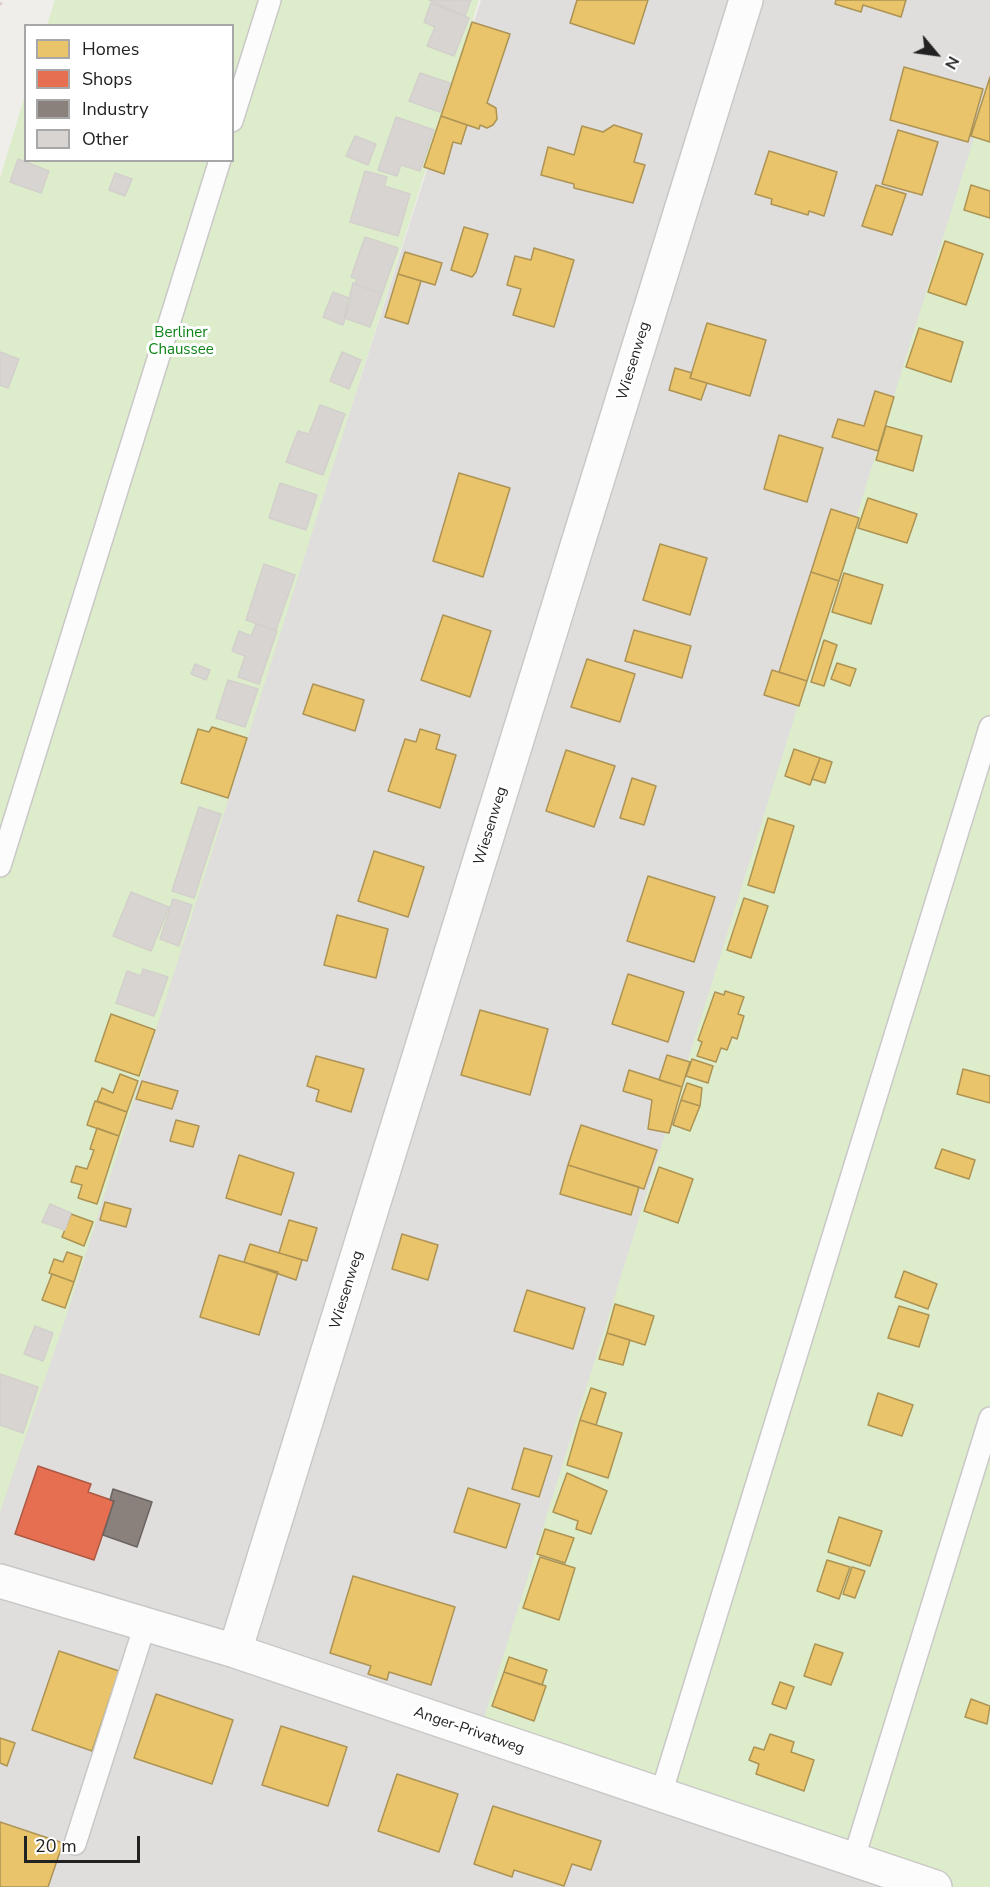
<!DOCTYPE html>
<html>
<head>
<meta charset="utf-8">
<style>
  body { margin:0 }
  #map { position:relative; width:990px; height:1887px; overflow:hidden; background:#f0eeeb; font-family:"Nunito Sans",sans-serif }
  canvas { display:block }
  .legend { position:absolute; left:24px; top:24px; width:210px; height:138px; box-sizing:border-box; background:#fff; border:2px solid #a7a7a7; margin:0; padding:8px 10px; list-style:none; font-size:18px; color:#222 }
  .legend li { display:flex; align-items:center; gap:12px; height:30px }
  .legend b { width:30px; border:2px solid #a7a7a7 }
  .north { position:absolute; left:906px; top:24px; width:60px; height:60px; -webkit-text-stroke:4px #fff; paint-order:stroke; rotate:119deg; font-size:16px; font-weight:700; line-height:24px; text-align:center; color:#222 }
  .north::after { content:''; display:block; margin:auto; width:21px; height:27px; background:#222; clip-path:polygon(50% 0,100% 100%,50% 72%,0 100%) }
  .scale { position:absolute; left:24px; top:1836px; width:116px; height:27px; box-sizing:border-box; border:3px solid #222; border-top:0; padding-left:8px; font-size:18px; line-height:21px; white-space:nowrap; color:#222; -webkit-text-stroke:4px #fff; paint-order:stroke }
</style>
</head>
<body>
<div id="map">
<canvas width="990" height="1887"></canvas>
<ul class="legend">
<li><b style="height:16px;background:#e9c46a"></b>Homes</li>
<li><b style="height:16px;background:#e76f51"></b>Shops</li>
<li><b style="height:16px;background:#8a817c"></b>Industry</li>
<li><b style="height:16px;background:#d7d4d2"></b>Other</li>
</ul>
<div class="north">N</div>
<div class="scale">20 m</div>
</div>
<script>
const ctx = document.querySelector('canvas').getContext('2d');
ctx.lineJoin = 'round';
function fillPath(path, color) { ctx.fillStyle = color; ctx.fill(path, 'evenodd'); }
function trace(path, color, width, dash) { ctx.strokeStyle = color; ctx.lineWidth = width; ctx.lineCap = dash ? 'butt' : 'round'; ctx.setLineDash(dash || []); ctx.stroke(path); }
function drawText(font, color, halo, rows, align = 'center') {
  ctx.font = font + ' "Nunito Sans",sans-serif'; ctx.lineWidth = 6; ctx.setLineDash([]); ctx.textBaseline = 'middle'; ctx.strokeStyle = halo; ctx.fillStyle = color; for (const [text, x, y, turn = 0] of rows) {
    ctx.save(); ctx.translate(x, y); ctx.rotate((+turn || 0) * Math.PI / 180); ctx.textAlign = isNaN(turn) ? turn : align; if (halo) ctx.strokeText(text, 0, 0); ctx.fillText(text, 0, 0); ctx.restore();
  }
}
fillPath(new Path2D(`
  M481 0H990V1887H0V1510Z`), '#dfdedc');
fillPath(new Path2D(`
  M55 0H479L67 1314 0 1512V178L25 95 26 160H232V26L47 25Z
  M990 86V1887H935L479 1734Z`), '#ddeccb');
const homes = new Path2D(`
  M577 0H648L634 44 570 23Z
  M836 0H906L901 17 863 5 861 12 835 4Z
  M472 22 510 34 487 103 496 108 497 119 493 125 487 128 480 125 479 129 441 116Z
  M904 67 983 89 968 142 890 120Z
  M990 77V142L971 136Z
  M441 116 467 125 461 144 453 142 444 174 424 167Z
  M614 125 642 134 634 162 645 165 633 203 574 188V184L541 175 548 147 574 155 582 126 603 132Z
  M898 130 938 142 922 195 882 184Z
  M769 151 837 172 824 216 809 211 808 215 771 204 772 199 755 194Z
  M876 185 906 194 892 235 862 226Z
  M971 185 990 191V218L964 210Z
  M464 227 488 234 476 272 472 277 451 270Z
  M945 241 983 254 966 305 928 292Z
  M534 248 574 260 554 327 513 315 521 289 507 285 515 256 531 260Z
  M405 252 442 263 435 285 398 274Z
  M398 274 421 281 408 324 385 317Z
  M707 323 766 340 750 396 690 378Z
  M919 328 963 342 951 382 906 367Z
  M675 368 692 373 690 378 707 383 701 400 669 390Z
  M875 391 894 397 878 451 832 437 838 419 864 426Z
  M886 426 922 436 913 471 876 460Z
  M779 435 823 448 807 502 764 489Z
  M459 473 510 488 483 577 433 561Z
  M868 498 917 514 907 543 858 528Z
  M831 509 859 518 839 581 811 572Z
  M660 544 707 558 690 615 643 600Z
  M811 572 839 581 807 681 779 672Z
  M844 573 883 585 871 624 832 612Z
  M443 615 491 631 470 697 421 680Z
  M634 630 691 646 682 678 625 661Z
  M824 640 837 645 824 686 811 682Z
  M587 659 635 674 620 722 571 707Z
  M837 663 856 669 850 686 831 679Z
  M772 670 807 681 799 706 764 695Z
  M313 684 364 700 355 731 303 714Z
  M212 727 247 738 228 798 181 783 198 729 209 732Z
  M420 729 440 735 436 749 456 755 440 808 388 791 405 739 416 742Z
  M794 749 820 758 810 785 785 776Z
  M566 750 615 766 594 827 546 811Z
  M820 758 832 762 825 783 812 779Z
  M632 778 656 786 644 825 620 818Z
  M768 818 794 826 774 893 748 885Z
  M374 851 424 867 408 917 358 901Z
  M648 876 715 897 694 962 627 941Z
  M744 898 768 906 751 958 727 950Z
  M337 915 388 929 376 978 324 965Z
  M628 974 684 992 668 1042 612 1024Z
  M725 991 744 997 738 1014 744 1016 737 1039 732 1037 727 1050 721 1048 716 1062 697 1056 702 1042 698 1040 715 992 724 995Z
  M480 1010 548 1029 530 1095 461 1075Z
  M111 1014 155 1030 139 1076 95 1061Z
  M667 1055 690 1062 682 1087 659 1080Z
  M316 1056 364 1069 351 1112 316 1101 319 1090 307 1086Z
  M692 1059 713 1066 708 1083 686 1076Z
  M963 1069 990 1076V1103L957 1094Z
  M629 1070 682 1087 669 1133 648 1129 652 1100 623 1091Z
  M120 1074 138 1081 127 1112 97 1101 102 1088 113 1093Z
  M142 1081 178 1091 172 1109 136 1099Z
  M687 1083 702 1088 700 1106 681 1100Z
  M681 1100 700 1106 690 1131 673 1125Z
  M95 1101 127 1112 119 1136 87 1125Z
  M176 1120 199 1126 193 1147 170 1141Z
  M581 1125 657 1150 644 1189 568 1165Z
  M97 1128 119 1136 97 1204 78 1198 82 1185 71 1182 76 1166 87 1169 94 1150 90 1149Z
  M942 1149 975 1160 969 1179 935 1168Z
  M239 1155 294 1173 281 1215 226 1198Z
  M568 1165 639 1187 631 1215 560 1194Z
  M659 1167 693 1179 678 1223 644 1211Z
  M105 1202 131 1209 126 1227 100 1220Z
  M71 1214 93 1222 84 1246 62 1237Z
  M289 1220 317 1228 307 1261 279 1253Z
  M402 1234 438 1245 428 1280 392 1269Z
  M250 1244 302 1260 296 1280 244 1262Z
  M67 1252 82 1257 74 1282 49 1273 54 1259 63 1262Z
  M219 1255 278 1272 259 1335 200 1317Z
  M904 1271 937 1284 928 1309 895 1297Z
  M52 1274 74 1282 65 1308 42 1300Z
  M527 1290 585 1308 573 1349 514 1331Z
  M615 1304 654 1316 645 1345 607 1333Z
  M899 1306 929 1315 919 1347 888 1338Z
  M607 1333 630 1340 623 1365 599 1359Z
  M591 1388 606 1393 596 1425 580 1420Z
  M878 1393 913 1405 902 1436 868 1425Z
  M580 1420 622 1433 608 1478 567 1465Z
  M524 1448 552 1456 539 1497 512 1489Z
  M567 1473 607 1491 591 1534 576 1529 578 1521 553 1512Z
  M468 1488 520 1504 506 1548 454 1532Z
  M839 1517 882 1531 870 1566 828 1552Z
  M545 1529 574 1538 565 1563 537 1554Z
  M540 1557 575 1568 559 1620 523 1608Z
  M827 1560 850 1567 839 1599 817 1591Z
  M852 1567 865 1571 855 1598 843 1594Z
  M353 1576 455 1607 431 1685 389 1672 387 1680 368 1674 371 1666 330 1653Z
  M815 1644 843 1653 831 1685 804 1676Z
  M59 1651 119 1671 92 1751 32 1730Z
  M509 1657 547 1670 542 1685 504 1672Z
  M504 1672 546 1686 534 1721 492 1706Z
  M780 1682 794 1687 786 1709 772 1704Z
  M156 1694 233 1720 212 1784 134 1758Z
  M971 1699 990 1706 987 1724 965 1717Z
  M281 1726 347 1747 328 1806 262 1785Z
  M770 1734 794 1742 791 1752 814 1760 804 1791 756 1774 759 1764 749 1760 754 1747 764 1750Z
  M0 1738 15 1743 7 1766 0 1763Z
  M397 1774 458 1794 439 1852 378 1831Z
  M493 1806 601 1841 591 1870 572 1864 564 1886 514 1870 512 1877 474 1864Z
  M0 1822 63 1843 48 1887H0Z`);
fillPath(homes, '#e9c46a');
trace(homes, '#ad9354', 1.5);
const shops = new Path2D(`
  M38 1466 91 1484 88 1492 114 1501 94 1560 15 1534Z`);
fillPath(shops, '#e76f51');
trace(shops, '#ac5843', 1.5);
const industry = new Path2D(`
  M113 1489 152 1502 137 1547 103 1535 114 1501 110 1500Z`);
fillPath(industry, '#8a817c');
trace(industry, '#6b6461', 1.5);
const building = new Path2D(`
  M429 0H471L465 16Z
  M431 3 469 18 454 56 427 46 435 27 424 22Z
  M420 73 450 83 440 112 409 101Z
  M396 117 434 130 420 171 401 165 397 176 378 170Z
  M355 136 376 144 368 165 346 156Z
  M18 159 49 171 41 193 10 182Z
  M365 171 387 177 384 186 410 194 398 236 350 222Z
  M115 173 132 179 125 196 109 190Z
  M365 237 398 248 382 294 355 284 357 279 351 277Z
  M353 283 382 294 370 327 344 318Z
  M333 292 351 299 343 325 323 317Z
  M0 352 19 359 8 388 0 385Z
  M342 352 361 360 349 389 330 381Z
  M320 405 345 414 323 475 286 462 298 431 309 434Z
  M280 483 317 495 306 530 269 518Z
  M264 564 295 575 276 630 246 620Z
  M256 624 277 631 259 684 238 677 245 656 232 651 239 631 251 636Z
  M195 664 210 670 206 680 191 674Z
  M228 680 258 689 245 727 216 718Z
  M199 807 221 814 194 898 172 891Z
  M131 892 169 907 151 951 113 936Z
  M173 899 192 905 179 946 160 939Z
  M143 969 168 977 154 1016 116 1003 127 971 141 976Z
  M50 1204 71 1213 65 1230 42 1222Z
  M35 1326 53 1333 43 1361 24 1354Z
  M0 1374 38 1387 23 1433 0 1425Z`);
fillPath(building, '#d7d4d2');
trace(building, '#d3d0cc', 1.5);
const service = new Path2D(`
  M232 121 270 0
  M0 866 220 160
  M661 1794 990 727
  M75 1844 145 1625
  M853 1861 990 1418`);
const minor = new Path2D(`
  M0 1581 235 1651 935 1887
  M235 1651 746 0`);
trace(service, '#c9c8c7', 24);
trace(minor, '#c9c8c7', 36);
trace(new Path2D(`
  M0 5 1 0`), '#dccecd', 4, [3, 3]);
trace(service, '#fdfcfc', 21);
trace(minor, '#fdfcfc', 33);
drawText('15px', '#0c8416', '#fff', [
  ["Berliner",181,333],
  ["Chaussee",181,350]
]);
drawText('15px', '#222', '#fff', [
  ["Wiesenweg",634,361,-73],
  ["Wiesenweg",491,826,-73],
  ["Wiesenweg",347,1290,-73],
  ["Anger-Privatweg",469,1731,19]
]);
</script>
</body>
</html>
